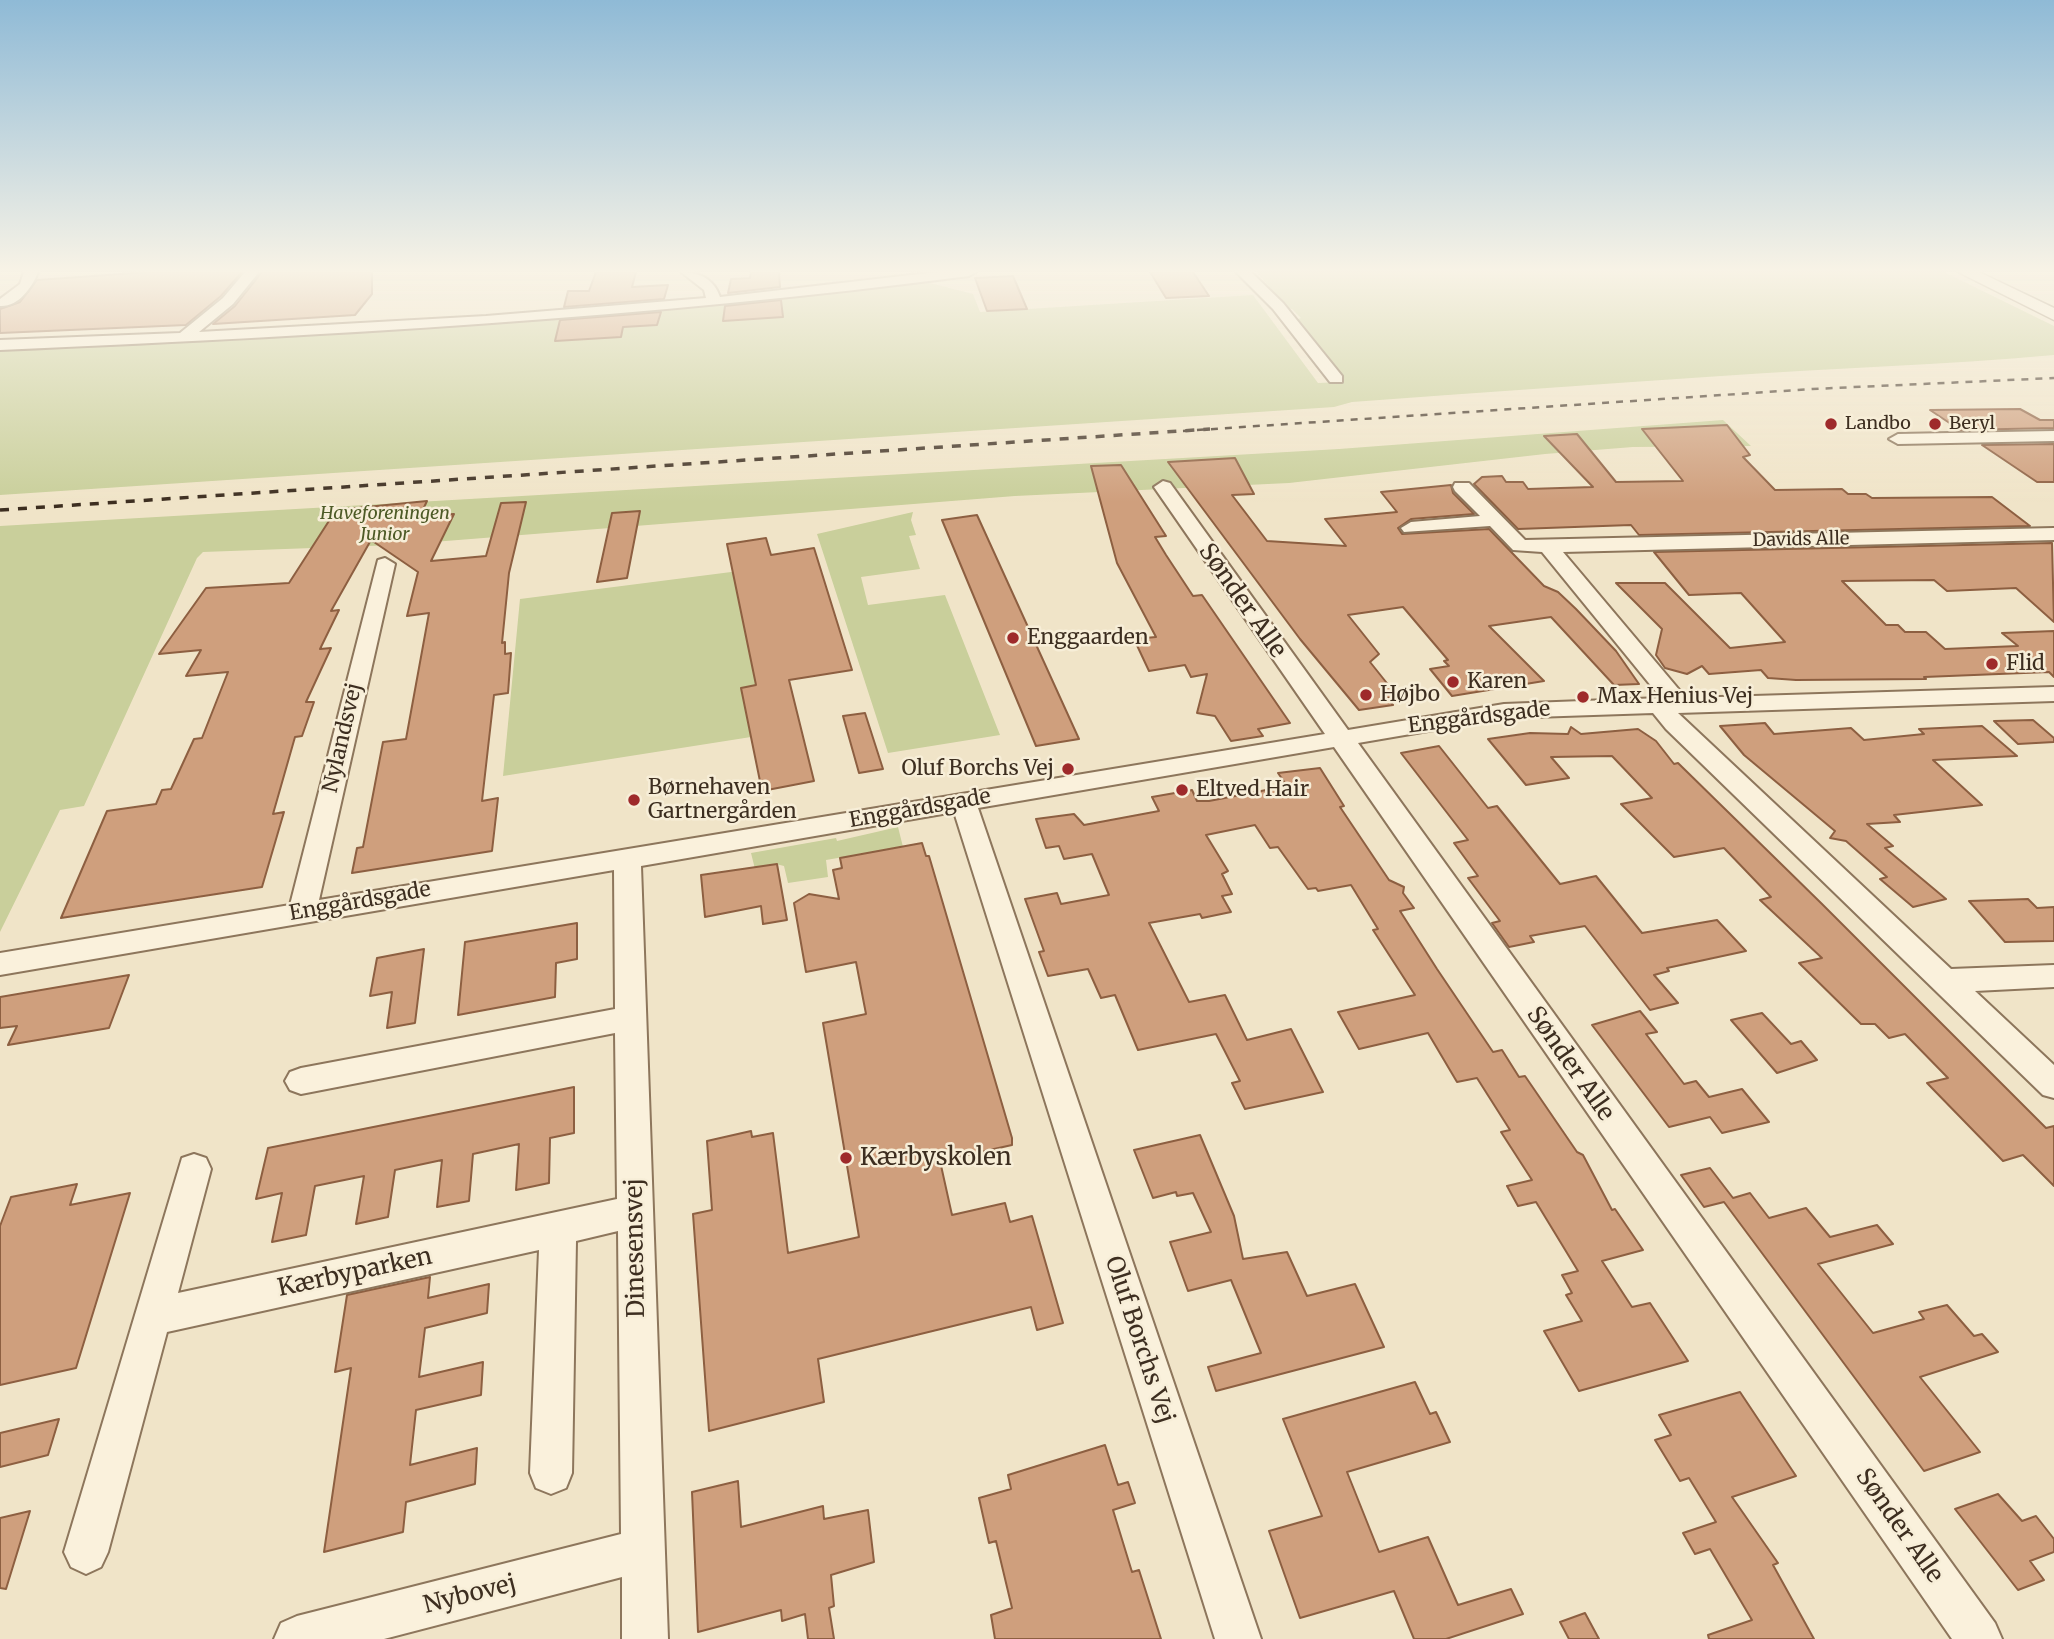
<!DOCTYPE html>
<html>
<head>
<meta charset="utf-8">
<style>
  body { margin:0 }
  canvas { display:block; background:#f0e4c8 }
</style>
</head>
<body>
<canvas width="2054" height="1639"></canvas>
<script>
const ctx = document.querySelector('canvas').getContext('2d');
ctx.lineJoin = 'round';
function fillPath(path, color) { ctx.fillStyle = color; ctx.fill(path, 'evenodd'); }
function trace(path, color, width, dash) { ctx.strokeStyle = color; ctx.lineWidth = width; ctx.lineCap = dash ? 'butt' : 'round'; ctx.setLineDash(dash || []); ctx.stroke(path); }
function drawText(font, color, halo, rows, align = 'center') {
  ctx.font = font + ' Merriweather,serif'; ctx.lineWidth = 5; ctx.setLineDash([]); ctx.textBaseline = 'middle'; ctx.strokeStyle = halo; ctx.fillStyle = color; for (const [text, x, y, turn = 0] of rows) {
    ctx.save(); ctx.translate(x, y); ctx.rotate((+turn || 0) * Math.PI / 180); ctx.textAlign = isNaN(turn) ? turn : align; if (halo) ctx.strokeText(text, 0, 0); ctx.fillText(text, 0, 0); ctx.restore();
  }
}
fillPath(new Path2D(`
  M1257 272H1944L2054 326V355C1943 365 1832 368 1721 376 1598 384 1475 393 1352 402L1334 407 0 495V350L373 331 720 304 926 282 973 294 980 312 1253 295 1318 383 1341 382 1295 320 1301 318 1292 309 1286 308Z
  M1723 420 1751 446 1633 447 1545 454 1289 483 1015 496 395 545 203 552 197 558 84 806 60 810 0 932V526L1339 449Z
  M913 512 911 520 916 535 909 536 920 569 861 577 868 605 945 595 1000 735 888 753 817 534Z
  M739 571 756 685 742 688 751 737 503 776 520 599Z
  M898 827 903 847 826 860 828 877 788 883 784 866 776 864 755 869 751 853 836 838 837 841Z`), '#c9cf9b');
const building = new Path2D(`
  M149 272H242L221 296 186 325 0 333V309L20 302 37 280Z
  M262 272H372V294L355 315 213 324 235 306Z
  M596 272H636L632 287 668 285 664 299 564 307 568 291H589Z
  M751 272H779L780 287 728 293 731 279 750 278Z
  M1150 272H1193L1209 296 1166 298Z
  M1013 276 1027 309 987 311 975 278Z
  M781 300 783 317 723 321 725 306Z
  M661 312 657 325 623 327 621 337 555 341 560 320Z
  M2020 409 2040 420H2054V428L1960 430 1930 410Z
  M1727 425 1750 455 1743 457 1775 490 1842 489 1848 494H1866L1872 498 1992 497 2030 526 1639 535 1631 525 1518 529 1474 484 1482 477 1502 476 1506 482H1523L1528 489 1593 487 1544 436 1577 434 1616 482 1683 481 1642 429Z
  M2054 444V482H2037L1982 445Z
  M1235 458 1254 494 1232 495 1267 541 1346 546 1325 519 1397 512 1381 492 1451 485 1453 493 1474 514 1411 519 1398 528 1402 534 1489 529 1544 586 1558 592 1576 609 1616 651 1639 684 1614 685 1551 617 1489 626 1544 681 1452 696 1430 669 1449 666 1444 661 1448 660 1403 607 1348 615 1379 654 1370 662 1398 697 1387 698 1393 705 1359 710 1300 639 1168 462Z
  M1121 465 1166 536 1155 537 1166 555 1193 596 1202 595 1290 723 1258 729 1263 736 1231 741 1215 716 1197 713 1207 674 1191 677 1185 665 1149 671 1134 639 1156 637 1117 563 1091 466Z
  M427 501 420 516 454 514 431 561 486 556 501 503 526 502 509 573 502 643 505 642V654L511 653 508 693 494 695 482 801 498 798 492 851 352 873 357 848 363 847 383 742 406 739 429 613 407 616 418 572 371 540 331 611 339 610 320 649 331 648 306 702H314L302 736 295 737 273 814 284 812 262 887 61 918 107 811 156 804 162 790 171 789 194 739 202 738 228 672 186 676 201 650 159 654 206 588 289 583 336 510Z
  M640 511 627 578 597 582 612 513Z
  M977 515 1079 739 1036 746 942 520Z
  M766 538 771 555 814 548 852 670 789 680 814 781 762 791 741 688 756 685 727 544Z
  M2052 543 2054 622 2016 588 1947 591 1934 580 1842 581 1886 625H1898L1905 632H1926L1945 649 2018 646 2002 633 2054 631V677L2049 672 1924 677 1926 679 1796 680 1768 678 1761 670 1709 674 1702 666 1687 674 1665 668 1656 655 1662 629 1616 583H1665L1730 648 1785 642 1741 593 1689 595 1654 552Z
  M865 713 883 769 859 773 843 716Z
  M2033 720 2054 738V742L2018 744 1994 721Z
  M1765 723 1774 734 1851 728 1864 740 1924 734 1919 729 1982 726 2017 756 1933 760 1982 805 1894 815 1900 822 1867 824 1893 846 1885 848 1946 899 1913 907 1880 879 1887 877 1846 841 1830 838 1835 831 1744 755 1720 726Z
  M1571 727 1581 734 1638 729 1656 741 1674 764 1678 763 1822 904 2046 1128 2054 1126V1186L2023 1155 2003 1161 1927 1083 1948 1078 1905 1034 1889 1038 1875 1024H1861L1799 963 1822 958 1760 900 1771 897 1724 848 1674 857 1621 804 1652 798 1612 756 1551 757 1569 778 1526 785 1488 739 1530 733 1568 734Z
  M1439 746 1488 808 1497 806 1560 884 1596 876 1642 933 1717 920 1746 951 1667 968 1669 971 1654 975 1678 1003 1650 1010 1585 926 1530 936 1534 942 1509 947 1492 923 1500 921 1468 878 1478 876 1454 843 1468 840 1401 753Z
  M1320 768 1344 806 1340 807 1389 880 1404 887 1403 893 1414 908 1400 911 1437 969 1493 1052 1502 1050 1519 1077 1525 1076 1577 1152 1583 1155 1612 1210 1615 1209 1643 1250 1602 1261 1632 1307 1650 1303 1688 1361 1579 1391 1544 1331 1582 1321 1566 1295 1572 1293 1562 1275 1578 1271 1536 1202 1518 1206 1507 1186 1532 1180 1501 1132 1510 1130 1477 1078 1457 1082 1428 1033 1359 1049 1338 1012 1415 995 1373 930 1378 929 1351 885 1318 891 1316 888 1308 889 1278 847 1270 848 1255 825 1206 835 1228 871 1222 874 1232 894 1222 896 1231 912 1202 918 1200 914 1149 923 1189 1002 1225 995 1247 1040 1291 1029 1323 1092 1245 1109 1232 1083 1240 1081 1216 1034 1138 1050 1115 995 1101 998 1088 969 1048 976 1039 952 1044 951 1025 899 1057 893 1061 904 1109 895 1092 854 1064 859 1059 846 1046 848 1036 819 1074 814 1084 825 1159 811 1152 797 1192 790 1197 801H1209L1287 786 1278 773Z
  M922 843 926 856H929L1012 1138V1145L940 1161 952 1215 1005 1203 1010 1222 1032 1216 1063 1323 1037 1330 1031 1307 818 1359 824 1402 709 1431 693 1214 712 1210 707 1141 751 1131 752 1137 773 1133 788 1253 859 1237 823 1023 866 1014 856 962 806 972 794 903 809 894 839 899 833 870 842 868 840 858Z
  M777 864 787 920 763 924 761 906 705 917 701 875Z
  M2028 899 2037 908 2054 907V941L2005 942 1969 901Z
  M577 923V959L556 963 555 997 458 1015 465 942Z
  M424 949 415 1023 387 1028 392 992 370 996 377 958Z
  M129 975 109 1028 8 1045 17 1026 0 1028V997Z
  M1640 1011 1657 1032 1646 1034 1684 1084 1696 1081 1709 1097 1742 1089 1769 1122 1722 1133 1710 1117 1669 1127 1592 1025Z
  M1762 1013 1791 1044 1801 1041 1817 1060 1777 1073 1731 1020Z
  M574 1087V1133L550 1138 549 1183 516 1190 519 1144 473 1154 469 1201 437 1207 442 1160 395 1170 388 1217 356 1224 364 1176 315 1186 306 1235 272 1242 282 1193 256 1199 268 1148Z
  M1200 1135 1234 1216 1243 1259 1287 1252 1307 1296 1355 1284 1384 1347 1216 1391 1208 1367 1261 1353 1231 1280 1188 1291 1170 1242 1211 1232 1193 1193 1177 1196 1176 1192 1153 1198 1134 1150Z
  M1710 1168 1733 1198 1750 1193 1769 1218 1806 1208 1830 1237 1877 1225 1893 1244 1818 1264 1873 1333 1924 1319 1919 1312 1947 1305 1974 1336 1982 1334 1998 1352 1920 1377 1980 1452 1924 1471 1724 1202 1704 1207 1681 1175Z
  M77 1184 70 1205 130 1193 76 1368 0 1385V1226L11 1197Z
  M430 1277 428 1298 489 1284 487 1313 425 1328 419 1377 483 1362 481 1395 416 1410 410 1465 477 1448 475 1484 406 1502 403 1532 324 1552 351 1368 335 1372 347 1295Z
  M1415 1382 1430 1414 1436 1412 1450 1442 1347 1472 1379 1552 1428 1537 1458 1605 1511 1589 1523 1614 1446 1639H1414L1394 1591 1300 1618 1269 1531 1322 1516 1283 1419Z
  M1740 1392 1796 1476 1732 1497 1778 1563 1773 1565 1814 1639H1709L1708 1635 1752 1620 1710 1549 1695 1554 1683 1533 1716 1522 1689 1478 1680 1481 1655 1440 1671 1435 1659 1415Z
  M59 1419 48 1455 0 1467V1433Z
  M1105 1445 1118 1485 1128 1482 1135 1503 1113 1510 1132 1572 1139 1570 1161 1639H995L991 1615 1012 1608 996 1541 989 1543 979 1498 1011 1489 1008 1475Z
  M738 1481 741 1527 823 1506 824 1519 868 1510 874 1562 831 1575 834 1606 829 1608 834 1639H808L805 1614 782 1621 781 1610 698 1632 692 1492Z
  M1998 1494 2022 1521 2036 1516 2054 1539V1552L2030 1561 2044 1580 2018 1590 1955 1509Z
  M30 1511 6 1589 0 1588V1518Z
  M1585 1613 1599 1639H1569L1560 1622Z`);
fillPath(building, '#cf9f7d');
trace(building, '#8d5f41', 2);
const minor = new Path2D(`
  M24 272H38C32 288 18 307 0 306V299L20 284Z
  M245 272H259L233 304 199 332 486 316 706 298 704 290 681 272C699 272 714 279 720 297L937 272H976L969 276C647 318 324 336 0 350V340L180 333 223 298Z
  M1236 272H1251L1283 303 1342 376V382H1330L1273 309Z
  M2054 431V441L1898 444 1889 439 1898 434Z
  M1163 481 1170 483 1348 730 1504 704 1661 698 1542 552 1513 550 1490 526 1404 532 1401 528 1411 522 1480 516 1455 491 1453 487 1455 483H1469L1525 540 2054 528V540L1563 552 1686 698 2054 687V701L1678 713 1951 969 2054 965V987L1975 991 2054 1065V1098L2043 1095 1666 729 1653 713 1504 718 1358 743 1995 1623 2002 1639H1952L1334 747 978 808 1261 1639H1215L954 812 641 866 668 1639H622V1577L384 1639H274L281 1623 297 1616 621 1534 618 1231 576 1241 572 1473 566 1488 551 1494 536 1488 530 1473 539 1250 167 1332 108 1552 101 1567 86 1574 71 1567 64 1552 182 1158 194 1154 206 1158 211 1169 178 1293 617 1199 615 1033 301 1094 290 1090 285 1081 290 1072 301 1068 615 1009 614 870 0 975V953L290 905 378 560 385 558 395 564 319 900 1325 734 1154 487Z`);
const tertiary = new Path2D(`
  M1958 272H1979L2054 308V320Z`);
trace(minor, '#8d765c', 4);
trace(tertiary, '#8d765c', 3);
fillPath(minor, '#faf1dc');
fillPath(tertiary, '#faf1dc');
trace(new Path2D(`
  M1183 431 1812 389 2054 378`), '#3d2e20', 2.5, [7, 7]);
trace(new Path2D(`
  M0 510 1210 429`), '#3d2e20', 3.5, [9, 9]);
const sky = ctx.createLinearGradient(0, 0, 0, 502);
sky.addColorStop(0, '#8fbad6');
sky.addColorStop(0.54, '#f8f3e6');
sky.addColorStop(1, '#f8f3e600');
ctx.fillStyle = sky;
ctx.fillRect(0, 0, 2054, 502);
for (const [x, y, r, color] of [
  [1831,424,7,"#9e2a2b"],
  [1935,424,7,"#9e2a2b"],
  [1013,638,7,"#9e2a2b"],
  [1992,664,7,"#9e2a2b"],
  [1453,682,7,"#9e2a2b"],
  [1366,695,7,"#9e2a2b"],
  [1583,697,7,"#9e2a2b"],
  [1068,769,7,"#9e2a2b"],
  [1182,790,7,"#9e2a2b"],
  [634,800,7,"#9e2a2b"],
  [846,1158,7,"#9e2a2b"]
]) { const dot = new Path2D(); dot.arc(x, y, r, 0, 2 * Math.PI); ctx.fillStyle = color; ctx.fill(dot); trace(dot, '#f7eed8', 2.5); }
drawText('18px', '#3d2e20', '#f7eed8', [
  ["Landbo",1845,424],
  ["Beryl",1949,424]
], 'left');
drawText('italic 18px', '#4d5a26', '#f7eed8', [
  ["Haveforeningen",385,514],
  ["Junior",385,535]
]);
drawText('18px', '#3d2e20', '#f7eed8', [
  ["Davids Alle",1801,540,-1]
]);
drawText('21px', '#3d2e20', '#f7eed8', [
  ["Enggaarden",1027,638],
  ["Flid",2006,664],
  ["Karen",1467,682],
  ["Højbo",1380,695],
  ["Max Henius Vej",1597,697],
  ["Oluf Borchs Vej",1054,769,"right"],
  ["Børnehaven",648,788],
  ["Gartnergården",648,812],
  ["Eltved Hair",1196,790]
], 'left');
drawText('21px', '#3d2e20', '#f7eed8', [
  ["Enggårdsgade",1479,718,-7],
  ["Nylandsvej",343,738,-77],
  ["Enggårdsgade",920,809,-10],
  ["Enggårdsgade",360,902,-10]
]);
drawText('24px', '#3d2e20', '#f7eed8', [
  ["Sønder Alle",1242,601,55],
  ["Sønder Alle",1570,1064,55],
  ["Dinesensvej",636,1248,-91],
  ["Kærbyparken",355,1273,-12],
  ["Oluf Borchs Vej",1139,1340,72],
  ["Sønder Alle",1899,1526,55],
  ["Nybovej",470,1595,-14]
]);
drawText('24px', '#3d2e20', '#f7eed8', [
  ["Kærbyskolen",860,1158]
], 'left');
</script>
</body>
</html>
